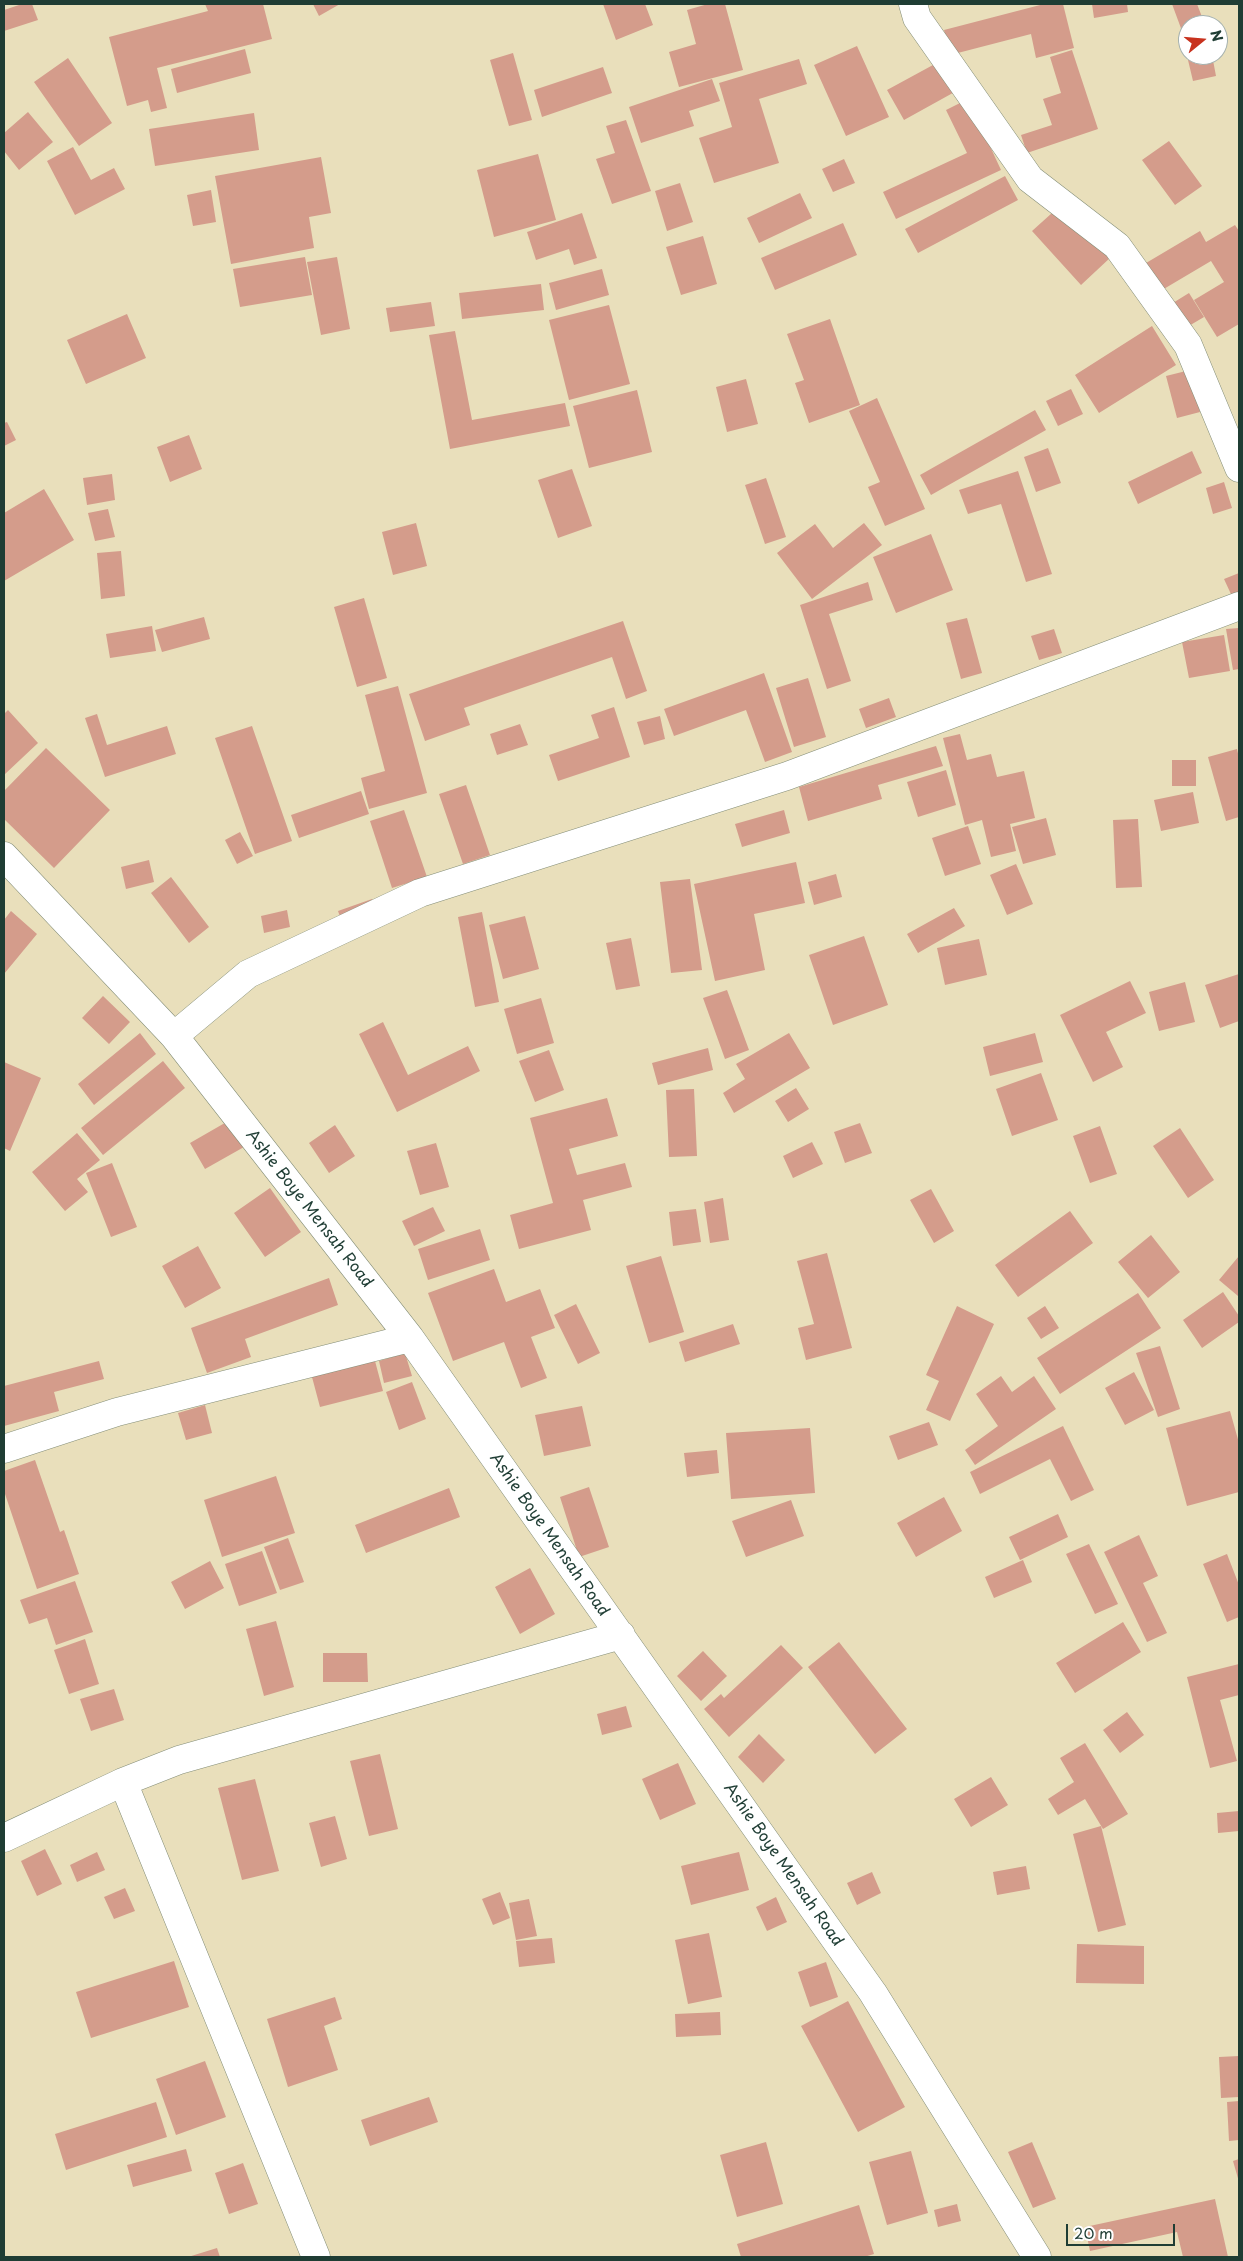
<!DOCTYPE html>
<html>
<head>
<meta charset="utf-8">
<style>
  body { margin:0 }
  #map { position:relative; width:1243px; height:2261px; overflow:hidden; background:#e9dfbb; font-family:"Playpen Sans",sans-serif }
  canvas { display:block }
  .frame { position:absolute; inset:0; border:5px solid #1f3d34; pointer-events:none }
  .north { position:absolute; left:1178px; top:15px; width:50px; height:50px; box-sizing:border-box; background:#fff; border:1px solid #a5b1ae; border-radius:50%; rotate:73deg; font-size:14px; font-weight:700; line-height:20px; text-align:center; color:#1f3d34 }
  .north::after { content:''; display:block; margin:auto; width:18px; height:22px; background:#c8321e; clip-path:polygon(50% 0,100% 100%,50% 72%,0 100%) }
  .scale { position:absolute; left:1066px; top:2224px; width:109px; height:22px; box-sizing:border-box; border:2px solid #1f3d34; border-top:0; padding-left:6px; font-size:15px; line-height:18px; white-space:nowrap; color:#1f3d34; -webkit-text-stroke:4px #fff; paint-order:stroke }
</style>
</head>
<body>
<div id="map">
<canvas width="1243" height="2261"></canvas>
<div class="frame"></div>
<div class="north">N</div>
<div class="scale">20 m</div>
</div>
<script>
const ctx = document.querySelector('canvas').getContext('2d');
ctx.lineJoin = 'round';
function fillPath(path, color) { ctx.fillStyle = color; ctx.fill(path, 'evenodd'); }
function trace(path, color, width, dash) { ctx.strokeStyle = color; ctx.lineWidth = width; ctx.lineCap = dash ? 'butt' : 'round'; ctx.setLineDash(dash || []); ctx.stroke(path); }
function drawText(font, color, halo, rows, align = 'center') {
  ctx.font = font + ' "Playpen Sans",sans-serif'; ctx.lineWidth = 4; ctx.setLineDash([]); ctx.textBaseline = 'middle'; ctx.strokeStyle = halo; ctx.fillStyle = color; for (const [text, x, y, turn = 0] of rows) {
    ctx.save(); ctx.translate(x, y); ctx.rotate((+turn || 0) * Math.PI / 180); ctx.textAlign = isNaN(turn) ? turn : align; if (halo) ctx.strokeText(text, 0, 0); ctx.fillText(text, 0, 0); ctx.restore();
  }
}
fillPath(new Path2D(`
  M22 4H32L38 20 4 31V10Z
  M205 4H263L272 39 157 68 167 108 151 112 148 100 127 106 109 37 208 11Z
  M313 4H340L319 16Z
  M603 4H645L653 25 616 40Z
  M708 4H725L743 70 679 87 669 52 696 44 687 10Z
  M1044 4H1063L1074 48 1036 58 1031 34 950 55 944 30Z
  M1092 4H1127L1128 12 1094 18Z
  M1172 4H1197L1204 22 1188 25V28L1182 31Z
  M857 46 889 117 846 136 814 65Z
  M245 49 251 73 177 93 171 69Z
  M1072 50 1098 129 1027 153 1021 135 1052 125 1043 99 1061 93 1050 57Z
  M513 53 532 120 509 126 490 60Z
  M1212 55 1216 76 1193 81 1188 60Z
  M68 58 112 123 79 146 34 82Z
  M799 59 807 84 759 99 779 163 714 183 699 138 732 127 719 83Z
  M944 59 960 89 904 120 887 90Z
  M603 67 612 93 542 117 534 90Z
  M712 79 720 101 689 111 694 126 641 143 629 107Z
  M968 99 1001 170 896 219 883 192 967 153 946 110Z
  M28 112 53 142 19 170 4 151V133Z
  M254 113 259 150 155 166 149 129Z
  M626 120 651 191 612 204 596 159 615 153 606 126Z
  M1169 141 1202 186 1175 205 1142 160Z
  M73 147 91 180 114 168 125 189 75 215 47 161Z
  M538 154 556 220 494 237 477 170Z
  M321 157 331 213 309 217 314 248 231 264 215 176Z
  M844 159 855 183 833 192 822 169Z
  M1005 176 1018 200 918 253 905 229Z
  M680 183 693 222 667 231 655 191Z
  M211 190 216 222 193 226 187 195Z
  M800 193 812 218 759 243 747 218Z
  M1062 204 1111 257 1081 285 1032 231Z
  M582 213 597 258 574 265 569 249 536 260 527 232Z
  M843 223 857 255 775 290 761 258Z
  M1235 225 1239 231V324L1217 337 1194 300 1224 282 1211 261 1157 293 1141 266 1200 231 1206 242Z
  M703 236 717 284 681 295 666 247Z
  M305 257 312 295 240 307 233 269Z
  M337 257 350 329 321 335 307 262Z
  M602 269 609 295 556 310 549 283Z
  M541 284 544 310 462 319 459 293Z
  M1189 293 1204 317 1182 330 1168 306Z
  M431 302 435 326 390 332 386 308Z
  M609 305 630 384 569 400 549 320Z
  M127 314 146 358 86 384 67 340Z
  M830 319 860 405 809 423 795 383 804 380 787 334Z
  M1152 326 1176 365 1099 413 1075 375Z
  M455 331 472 420 565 403 570 426 450 449 429 335Z
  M1190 370 1200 412 1177 418 1166 376Z
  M746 379 758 424 727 432 716 387Z
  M1071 389 1083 414 1058 426 1046 401Z
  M637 390 652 452 589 468 573 406Z
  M877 398 925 509 885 526 868 487 880 482 849 411Z
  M1035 410 1046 430 931 495 920 475Z
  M7 422 16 440 4 446V423Z
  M189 435 202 469 170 482 157 447Z
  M1048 448 1061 483 1036 492 1024 457Z
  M1192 451 1202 473 1138 504 1128 482Z
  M572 469 592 526 558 538 538 480Z
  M1018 471 1052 574 1026 582 1001 504 968 514 959 490Z
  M112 474 115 500 87 505 83 478Z
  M766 478 786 537 765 544 745 485Z
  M1224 482 1232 508 1213 514 1206 488Z
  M44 489 74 540 4 581V513Z
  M108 509 115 537 95 541 88 513Z
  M416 523 427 566 393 575 382 532Z
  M864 523 882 545 812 599 777 553 815 524 833 548Z
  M931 534 953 590 896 613 873 557Z
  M121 551 125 596 101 599 97 553Z
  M1239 573V603L1236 605 1224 579Z
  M868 582 873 600 829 614 851 681 827 689 800 605Z
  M364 598 387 678 357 687 334 607Z
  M204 617 210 639 162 652 155 630Z
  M967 618 982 673 961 679 946 623Z
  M623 621 647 691 626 699 612 657 464 708 470 725 425 741 409 694Z
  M152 626 156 651 110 658 106 634Z
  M1239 628V669L1233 670 1226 629Z
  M1054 629 1062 653 1039 660 1031 636Z
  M1224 635 1230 671 1189 678 1182 642Z
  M764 673 792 752 765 762 746 710 674 736 664 709Z
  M808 678 826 737 794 747 776 688Z
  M398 686 427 793 369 809 361 778 385 771 365 695Z
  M889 698 896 717 866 728 859 709Z
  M614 707 630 757 558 781 549 755 599 738 591 715Z
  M8 710 38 743 4 775V714Z
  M97 714 107 745 167 726 176 754 105 777 85 718Z
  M660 716 665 739 644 745 637 722Z
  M520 724 528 745 497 755 490 734Z
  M252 726 292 841 255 854 215 738Z
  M960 734 967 760 991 754 997 777 1024 771 1035 818 1010 824 1016 851 991 857 982 820 965 825 943 738Z
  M936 746 943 766 878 785 882 799 808 821 799 787Z
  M46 748 110 810 54 868 4 819V791Z
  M1237 749 1239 758V817L1226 821 1208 757Z
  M1172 760H1196V786H1172Z
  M946 770 956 805 918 817 907 782Z
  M466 785 490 855 463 864 439 794Z
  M361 791 369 814 299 838 291 815Z
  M1193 792 1199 823 1161 831 1154 800Z
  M404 810 427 877 392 888 370 821Z
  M784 810 790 833 742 847 735 824Z
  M1046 818 1056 855 1023 864 1012 827Z
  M1138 819 1142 887 1116 888 1113 820Z
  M968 826 981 864 945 876 932 838Z
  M240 832 253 856 237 864 225 840Z
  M149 860 154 882 126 889 121 867Z
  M796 862 805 903 754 914 765 970 715 981 694 884Z
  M1016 864 1033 904 1007 915 990 875Z
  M836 874 842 897 814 905 808 882Z
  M171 877 209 927 189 943 151 893Z
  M690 879 702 970 671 973 660 882Z
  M372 899 378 915 344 928 338 911Z
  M954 908 965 926 918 953 907 934Z
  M287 910 290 927 264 933 261 916Z
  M11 911 37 934 4 974V920Z
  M482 912 499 1002 475 1007 458 917Z
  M525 916 539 969 503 979 489 925Z
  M864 936 888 1005 833 1025 809 955Z
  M631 938 640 986 616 990 606 943Z
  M979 939 987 975 945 985 937 948Z
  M1239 974V1021L1220 1028 1205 985Z
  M1130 981 1146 1013 1106 1032 1123 1067 1093 1082 1060 1015Z
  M1185 982 1195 1022 1159 1031 1149 992Z
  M727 990 749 1050 725 1059 703 998Z
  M103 996 130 1022 109 1044 82 1018Z
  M541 998 554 1043 517 1054 504 1009Z
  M383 1022 408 1075 468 1046 480 1071 397 1112 359 1034Z
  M140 1033 156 1054 94 1105 78 1084Z
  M789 1033 810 1068 734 1113 723 1093 745 1079 736 1064Z
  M1035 1033 1043 1062 990 1076 983 1047Z
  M708 1048 713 1070 658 1085 652 1063Z
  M549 1050 564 1090 535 1102 519 1061Z
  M163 1061 185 1088 103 1155 81 1128Z
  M4 1062 41 1078 10 1151 4 1148Z
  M1041 1073 1058 1120 1012 1136 996 1089Z
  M796 1088 809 1109 788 1122 775 1101Z
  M694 1089 697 1156 669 1157 666 1090Z
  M607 1098 618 1136 569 1149 577 1175 625 1163 632 1187 583 1200 591 1230 519 1249 510 1215 553 1203 530 1118Z
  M230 1120 244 1147 205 1169 190 1143Z
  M860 1123 872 1153 845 1163 834 1132Z
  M335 1125 355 1156 329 1173 309 1143Z
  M1100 1126 1117 1174 1090 1183 1073 1136Z
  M1180 1128 1214 1180 1188 1198 1153 1146Z
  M77 1133 100 1160 77 1179 88 1192 65 1211 32 1172Z
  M812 1142 823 1164 793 1178 783 1156Z
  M436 1143 449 1187 420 1195 407 1151Z
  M112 1163 137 1227 111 1237 86 1173Z
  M270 1188 301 1232 265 1257 234 1213Z
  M931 1189 954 1231 934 1243 910 1200Z
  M723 1198 729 1240 710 1243 704 1202Z
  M433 1207 445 1231 414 1246 402 1221Z
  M696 1209 701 1242 673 1246 669 1212Z
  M1070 1211 1093 1243 1018 1297 995 1265Z
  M480 1229 490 1260 428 1280 418 1249Z
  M1151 1235 1180 1272 1148 1298 1118 1262Z
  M198 1246 221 1288 185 1308 162 1266Z
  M827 1253 852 1348 806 1360 798 1328 814 1324 797 1261Z
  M661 1256 684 1332 649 1343 626 1266Z
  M1239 1256V1294L1238 1296 1219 1280Z
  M494 1269 506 1302 540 1289 555 1328 531 1337 547 1378 521 1388 504 1342 453 1361 428 1293Z
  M329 1278 338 1305 245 1339 251 1357 207 1373 191 1328Z
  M1223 1292 1239 1316V1322L1202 1348 1183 1320Z
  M1138 1293 1161 1328 1060 1394 1037 1358Z
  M576 1304 600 1353 578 1364 554 1315Z
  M957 1306 994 1324 950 1421 926 1410 939 1381 926 1375Z
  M1045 1306 1059 1328 1041 1339 1027 1318Z
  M733 1324 740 1344 685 1362 679 1342Z
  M1160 1346 1180 1409 1158 1417 1136 1353Z
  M405 1353 412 1376 384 1383 379 1361Z
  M99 1361 104 1379 54 1392 59 1411 4 1426V1386Z
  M375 1361 383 1391 320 1407 312 1377Z
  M1134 1372 1154 1410 1125 1425 1105 1388Z
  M1001 1376 1012 1392 1034 1376 1056 1409 975 1465 965 1450 998 1426 976 1394Z
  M412 1382 426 1419 399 1430 386 1392Z
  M205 1405 212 1433 186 1440 178 1413Z
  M582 1406 591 1446 544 1456 535 1415Z
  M1230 1411 1239 1443V1492L1187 1506 1166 1428Z
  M929 1422 938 1445 898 1460 889 1436Z
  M1063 1426 1094 1490 1071 1501 1050 1459 980 1494 970 1472Z
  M810 1428 815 1493 731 1499 726 1433Z
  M717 1450 719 1473 687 1477 684 1453Z
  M35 1460 60 1532 64 1530 79 1574 37 1589 4 1491V1471Z
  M276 1476 295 1533 222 1557 204 1500Z
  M589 1487 609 1547 579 1557 560 1497Z
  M449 1488 460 1517 366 1553 355 1525Z
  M944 1497 962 1531 916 1557 897 1523Z
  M791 1500 804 1536 746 1557 732 1521Z
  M1058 1514 1068 1537 1020 1560 1009 1537Z
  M1139 1535 1158 1576 1143 1583 1167 1633 1147 1642 1104 1552Z
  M288 1538 304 1582 280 1590 264 1547Z
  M1089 1544 1118 1604 1095 1614 1066 1554Z
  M262 1551 277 1593 239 1606 225 1564Z
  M1227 1554 1239 1585V1617L1227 1622 1203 1564Z
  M1023 1560 1032 1582 994 1598 985 1577Z
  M210 1561 224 1588 185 1609 171 1582Z
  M530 1568 555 1614 520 1634 495 1587Z
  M75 1581 93 1632 56 1645 47 1618 29 1624 20 1600Z
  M276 1621 294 1687 264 1696 246 1629Z
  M1123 1622 1141 1652 1075 1693 1056 1663Z
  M85 1639 99 1684 69 1694 54 1650Z
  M839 1642 907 1729 875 1754 808 1667Z
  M781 1645 803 1668 729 1737 704 1709 721 1694 724 1698Z
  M703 1651 727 1676 701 1701 677 1676Z
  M323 1653H367L368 1682H323Z
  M1239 1664V1695L1220 1700 1237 1761 1210 1768 1187 1677Z
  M114 1689 124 1720 91 1731 80 1699Z
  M626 1706 632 1727 602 1735 597 1714Z
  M1127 1712 1144 1735 1120 1753 1103 1730Z
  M759 1734 785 1760 763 1783 738 1757Z
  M1085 1743 1128 1814 1103 1829 1085 1799 1058 1815 1048 1799 1074 1782 1060 1758Z
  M380 1754 398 1829 369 1836 350 1761Z
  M678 1763 696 1804 660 1820 642 1779Z
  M991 1777 1008 1805 971 1827 954 1799Z
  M255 1779 279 1871 242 1880 218 1788Z
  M1239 1811V1831L1218 1833 1217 1813Z
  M335 1816 347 1859 321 1867 309 1823Z
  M1101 1826 1126 1925 1098 1932 1073 1834Z
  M45 1849 62 1884 37 1896 21 1861Z
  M97 1852 105 1870 77 1882 70 1865Z
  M739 1852 749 1890 691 1905 681 1866Z
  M1026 1866 1030 1889 997 1895 993 1872Z
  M872 1872 881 1893 857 1905 847 1883Z
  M125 1888 135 1911 114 1919 104 1897Z
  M500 1892 510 1918 493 1925 482 1899Z
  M776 1897 787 1922 767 1931 756 1907Z
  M529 1899 537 1936 516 1940 509 1903Z
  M709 1933 722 1997 688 2004 675 1940Z
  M552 1938 555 1963 519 1967 516 1941Z
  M1077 1944 1144 1946V1984L1076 1983Z
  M174 1961 189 2007 91 2038 76 1992Z
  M826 1962 838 1997 810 2007 798 1972Z
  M335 1997 342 2019 324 2026 338 2070 288 2087 267 2019Z
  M848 2001 905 2107 858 2132 801 2026Z
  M720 2012 721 2035 676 2037 675 2014Z
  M1239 2056V2097L1221 2098 1219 2057Z
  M205 2061 226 2117 176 2135 156 2079Z
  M429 2097 438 2122 370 2146 361 2120Z
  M1239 2101V2140L1229 2141 1227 2102Z
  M156 2102 167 2137 66 2170 55 2134Z
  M766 2142 783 2204 737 2217 720 2155Z
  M1032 2142 1056 2199 1033 2208 1008 2152Z
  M186 2149 192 2171 133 2187 127 2165Z
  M911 2151 928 2213 887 2225 869 2162Z
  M1239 2159V2182L1233 2161Z
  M243 2163 258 2204 229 2214 215 2173Z
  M1215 2199 1228 2257H1183L1177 2232 1090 2251 1085 2227Z
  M957 2204 961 2221 938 2227 934 2210Z
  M859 2205 874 2254 864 2257H741L737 2244Z
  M217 2248 220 2257H188Z`), '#d49c8b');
const street = new Path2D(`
  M913 4 917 18 1030 179 1117 246 1188 345 1239 468
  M4 856 174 1036 410 1338 873 1993 1037 2257
  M174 1036 248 974 420 893 787 776 1239 606
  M4 1449 117 1412 410 1338
  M4 1838 123 1782
  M316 2257 123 1782 179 1760 621 1635`);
trace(street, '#848e78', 29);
trace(street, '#fff', 28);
drawText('16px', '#1f3d34', '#fff', [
  ["Ashie Boye Mensah Road",309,1209,52],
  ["Ashie Boye Mensah Road",549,1535,55],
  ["Ashie Boye Mensah Road",783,1865,55]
]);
</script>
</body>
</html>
